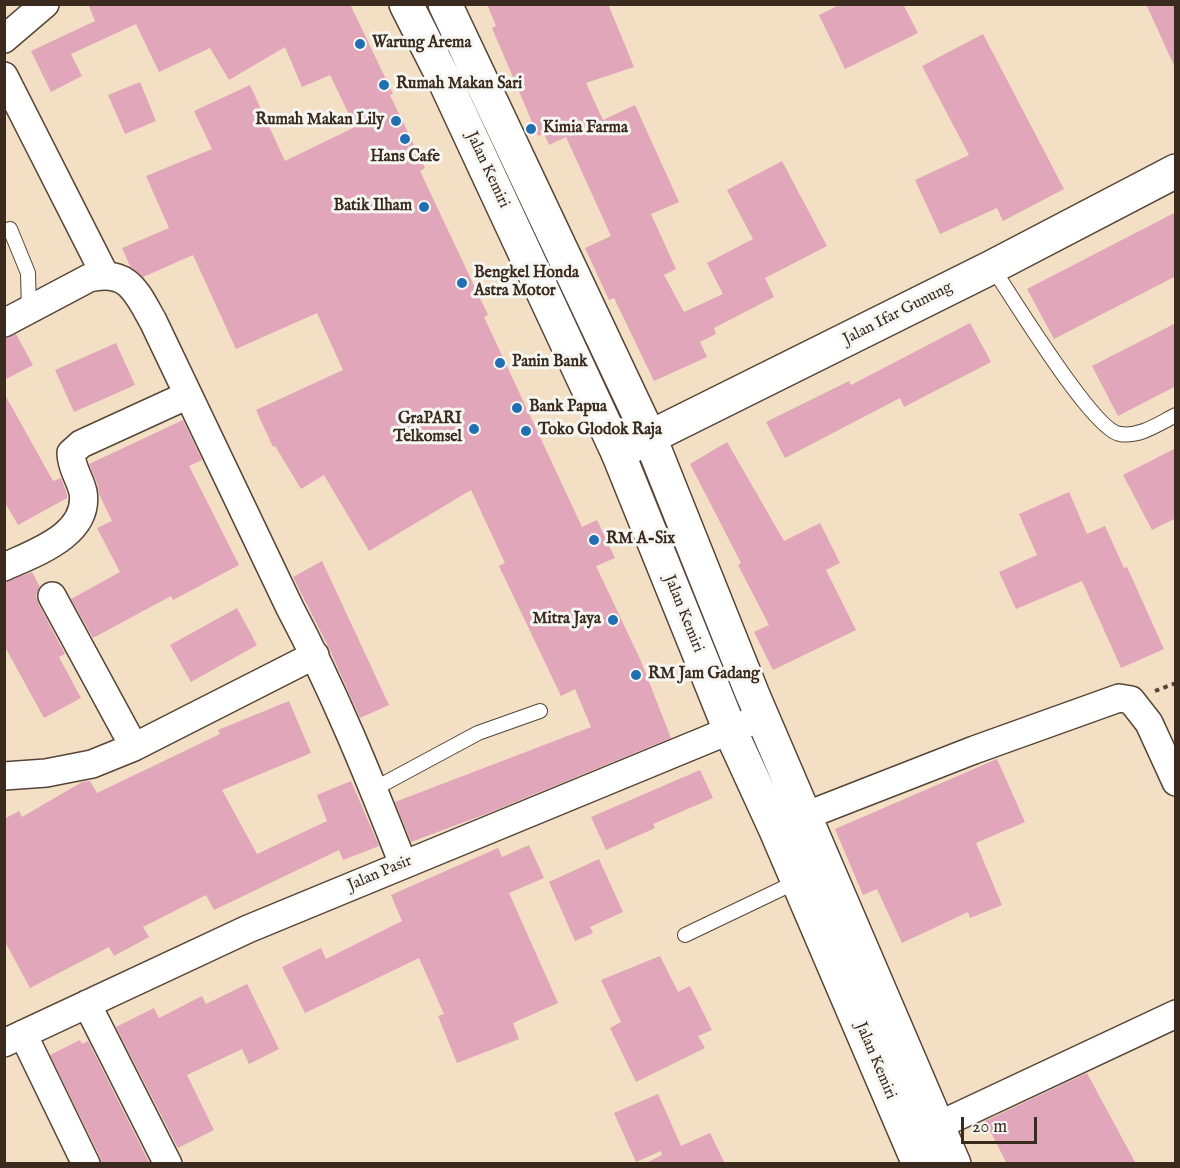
<!DOCTYPE html>
<html>
<head>
<meta charset="utf-8">
<style>
  body { margin:0 }
  #map { position:relative; width:1180px; height:1168px; overflow:hidden; background:#f2dfc4; font-family:"IM FELL English",serif }
  canvas { display:block }
  .frame { position:absolute; inset:0; border:6px solid #3b2a1e; pointer-events:none }
  .scale { position:absolute; left:961px; top:1117px; width:76px; height:27px; box-sizing:border-box; border:3px solid #3b2a1e; border-top:0; padding-left:8px; font-size:18px; line-height:21px; white-space:nowrap; color:#3b2a1e; -webkit-text-stroke:4px #f6f6f2; paint-order:stroke }
</style>
</head>
<body>
<div id="map">
<canvas width="1180" height="1168"></canvas>
<div class="frame"></div>
<div class="scale">20 m</div>
</div>
<script>
const ctx = document.querySelector('canvas').getContext('2d');
ctx.lineJoin = 'round';
function fillPath(path, color) { ctx.fillStyle = color; ctx.fill(path, 'evenodd'); }
function trace(path, color, width, dash) { ctx.strokeStyle = color; ctx.lineWidth = width; ctx.lineCap = dash ? 'butt' : 'round'; ctx.setLineDash(dash || []); ctx.stroke(path); }
function drawText(font, color, halo, rows, align = 'center') {
  ctx.font = font + ' "IM FELL English",serif'; ctx.lineWidth = 6; ctx.setLineDash([]); ctx.textBaseline = 'middle'; ctx.strokeStyle = halo; ctx.fillStyle = color; for (const [text, x, y, turn = 0] of rows) {
    ctx.save(); ctx.translate(x, y); ctx.rotate((+turn || 0) * Math.PI / 180); ctx.textAlign = isNaN(turn) ? turn : align; if (halo) ctx.strokeText(text, 0, 0); ctx.fillText(text, 0, 0); ctx.restore();
  }
}
fillPath(new Path2D(`
  M88 4H350L393 94 390 95 425 168 420 171 488 315 484 317 582 527 597 520 615 558 596 566 640 659 671 738 491 812 411 842 395 802 591 727 575 689 561 696 499 566 505 563 471 490 369 551 324 475 301 489 275 446 273 447 256 410 343 370 317 313 236 349 193 255 143 277 130 266 122 248 169 228 146 176 212 149 194 111 250 85 285 161 355 127 330 75 302 87 285 47 229 80 210 48 159 72 136 24 71 54 82 76 51 92 31 51 95 21Z
  M487 4H608L634 67 586 83 603 120 635 105 679 202 651 214 676 269 664 275 684 312 723 294 707 263 753 239 727 190 782 161 827 246 765 278 774 297 714 328 716 334 700 342 707 357 654 381 614 298 609 300 585 248 611 236 566 137 549 145 544 133 538 136 492 28 496 26Z
  M841 4H903L918 33 845 69 819 15Z
  M1146 4H1176V70Z
  M983 34 1064 189 1003 221 997 208 940 234 915 180 969 155 922 66Z
  M140 82 156 121 125 134 108 95Z
  M1176 212V276L1054 339 1027 289Z
  M970 323 991 362 904 407 900 398 785 458 766 422 849 381 851 385Z
  M1176 323V386L1118 416 1092 366Z
  M16 334 33 365 4 380V339Z
  M116 343 135 385 74 412 55 370Z
  M4 393 53 481 61 478 67 494V498L18 525 4 501Z
  M183 420 202 460 189 466 239 565 173 600 171 596 93 638 71 599 120 572 97 528 112 521 99 494 97 483 89 464Z
  M727 442 784 541 820 523 840 563 826 570 856 630 773 670 754 632 769 625 738 565 741 563 690 464Z
  M1176 448V518L1152 530 1123 475Z
  M1069 492 1087 534 1105 526 1124 568 1127 567 1164 649 1121 668 1082 581 1016 609 999 572 1037 555 1019 514Z
  M322 561 389 705 360 718 329 648 293 577Z
  M32 572 40 587 36 595 38 603 65 654 59 657 81 698 44 718 4 645V582Z
  M237 608 257 645 191 682 170 645Z
  M289 701 311 753 222 790 257 854 327 821 317 795 351 781 379 846 343 860 339 850 214 910 206 895 143 927 149 937 114 956 109 947 30 988 4 940V819L19 811 22 817 82 782 90 781 97 793 220 734 218 730Z
  M997 759 1025 822 976 843 1002 905 970 918 968 912 902 943 877 889 863 895 835 829Z
  M700 770 713 798 653 824 655 828 606 850 591 817Z
  M529 845 544 878 509 893 558 1003 513 1023 519 1039 457 1063 438 1016 444 1014 419 958 305 1013 282 967 321 948 326 959 402 921 391 895 498 848 502 857Z
  M599 859 623 912 590 927 593 933 575 941 549 882Z
  M660 956 678 992 690 986 712 1030 698 1036 705 1048 636 1082 610 1028 621 1022 601 980Z
  M247 984 279 1049 249 1064 242 1049 187 1075 214 1130 178 1148 116 1027 154 1008 159 1018 202 996 206 1004Z
  M80 1040 82 1044 88 1041 149 1162 101 1164 100 1157 50 1055Z
  M1087 1073 1136 1164H1007L985 1121Z
  M658 1094 681 1146 710 1133 725 1164H644L662 1155 661 1151 636 1162 614 1113Z`), '#e2a6ba');
const lane = new Path2D(`
  M10 229 28 273 29 310
  M992 267C1011 295 1093 431 1120 434 1140 437 1158 424 1176 415
  M374 789 478 733 540 711
  M685 935 798 881`);
const street = new Path2D(`
  M4 39 45 4
  M4 76 105 275
  M4 323 89 278C128 269 136 291 153 321L290 608C334 691 369 777 403 864
  M4 567C34 553 90 535 83 492 80 478 71 468 71 453L81 444 188 395
  M52 596 134 747
  M4 776 46 773 92 764 134 747 315 655
  M787 823 974 750 1119 698 1131 700 1149 723 1176 782
  M87 1004 168 1164
  M23 1034 86 1164
  M4 1043 248 929 750 722
  M920 1134 1176 1014`);
const secondary = new Path2D(`
  M618 453 992 267 1176 171`);
const highway = new Path2D(`
  M406 4 442 75 618 453 730 730 775 828 919 1164
  M445 4 650 438 752 693 954 1164`);
trace(lane, '#564537', 16);
trace(street, '#564537', 30);
trace(secondary, '#564537', 36);
trace(highway, '#564537', 36);
trace(new Path2D(`
  M1155 691 1176 683`), '#564537', 4, [4.5, 4.5]);
trace(lane, '#fff', 14);
trace(street, '#fff', 27);
trace(secondary, '#fff', 33);
trace(highway, '#fff', 33);
for (const [x, y, r, color] of [
  [360,44,6,"#1f6fb2"],
  [384,85,6,"#1f6fb2"],
  [396,121,6,"#1f6fb2"],
  [531,129,6,"#1f6fb2"],
  [405,139,6,"#1f6fb2"],
  [424,207,6,"#1f6fb2"],
  [462,283,6,"#1f6fb2"],
  [500,363,6,"#1f6fb2"],
  [517,408,6,"#1f6fb2"],
  [474,429,6,"#1f6fb2"],
  [526,431,6,"#1f6fb2"],
  [594,540,6,"#1f6fb2"],
  [613,620,6,"#1f6fb2"],
  [636,675,6,"#1f6fb2"]
]) { const dot = new Path2D(); dot.arc(x, y, r, 0, 2 * Math.PI); ctx.fillStyle = color; ctx.fill(dot); trace(dot, '#f6f6f2', 2); }
drawText('bold 16px', '#3b2a1e', '#f6f6f2', [
  ["Warung Arema",372,44],
  ["Rumah Makan Sari",396,85],
  ["Rumah Makan Lily",384,121,"right"],
  ["Kimia Farma",543,129],
  ["Hans Cafe",405,158,"center"],
  ["Batik Ilham",412,207,"right"],
  ["Bengkel Honda",474,274],
  ["Astra Motor",474,292],
  ["Panin Bank",512,363],
  ["Bank Papua",529,408],
  ["GraPARI",462,420,"right"],
  ["Telkomsel",462,438,"right"],
  ["Toko Glodok Raja",538,431],
  ["RM A-Six",606,540],
  ["Mitra Jaya",601,620,"right"],
  ["RM Jam Gadang",648,675]
], 'left');
drawText('16px', '#3b2a1e', '#f6f6f2', [
  ["Jalan Kemiri",487,170,65],
  ["Jalan Ifar Gunung",898,314,-27],
  ["Jalan Kemiri",683,614,68],
  ["Jalan Pasir",380,874,-23],
  ["Jalan Kemiri",875,1061,67]
]);
</script>
</body>
</html>
